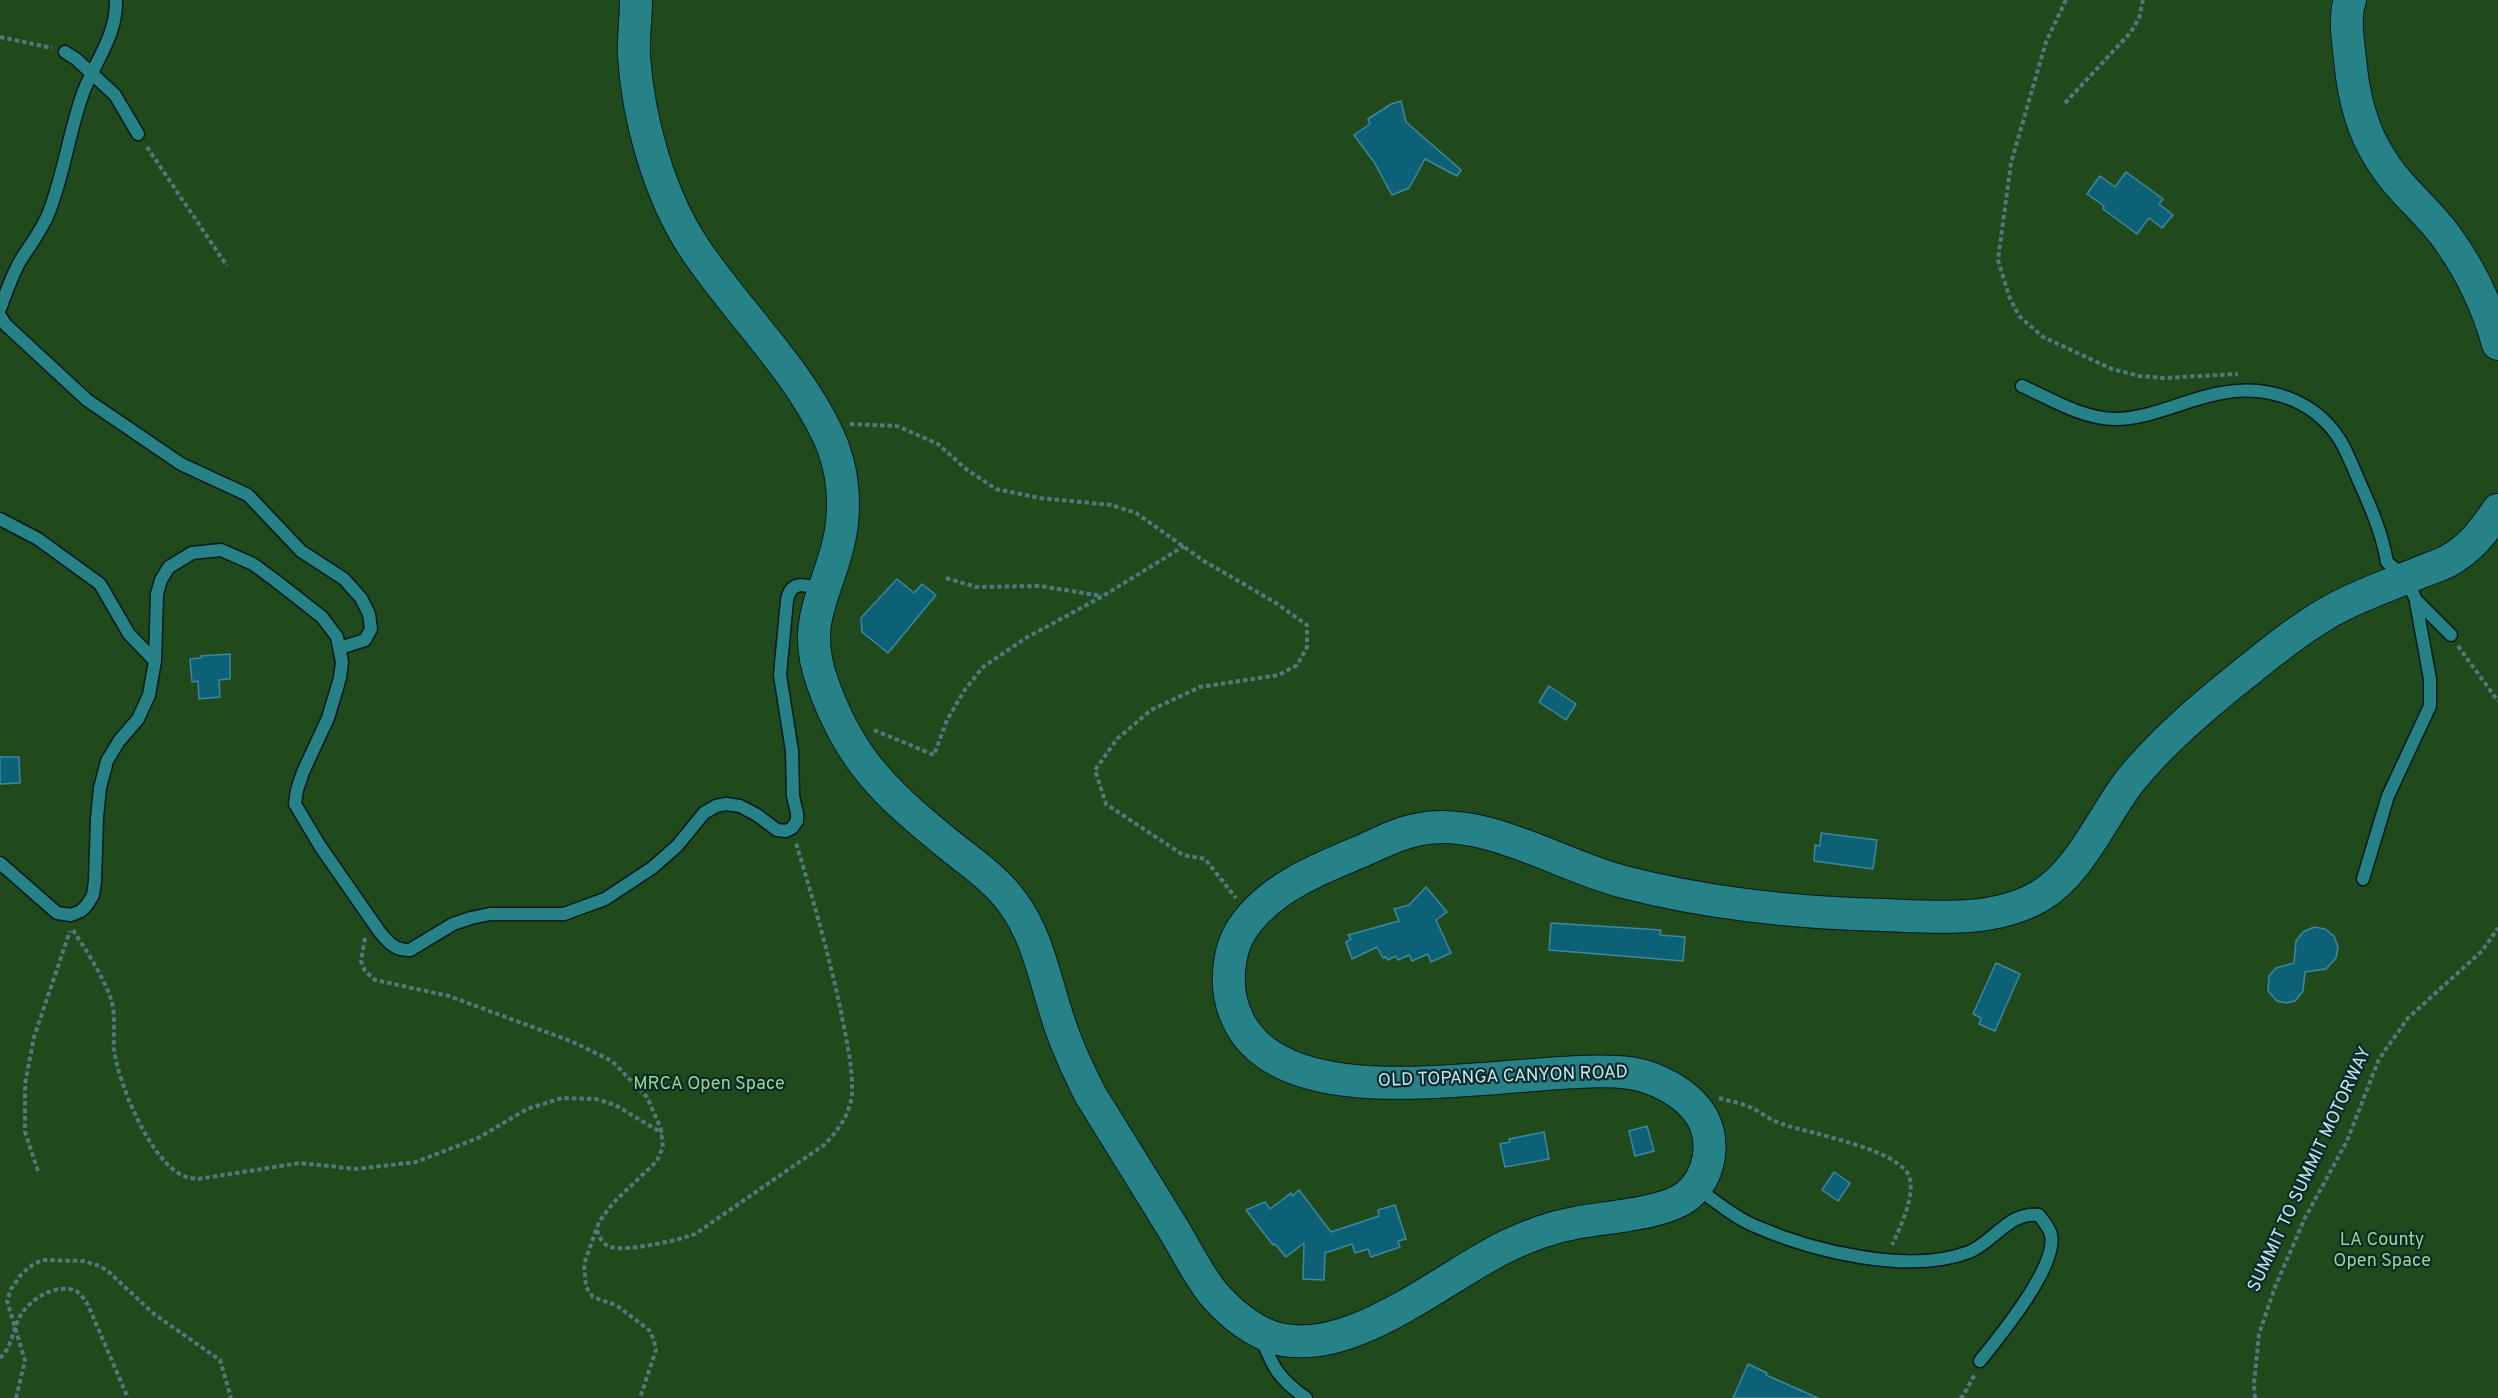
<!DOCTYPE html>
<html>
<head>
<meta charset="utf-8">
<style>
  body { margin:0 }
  canvas { display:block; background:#023538 }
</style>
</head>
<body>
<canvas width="2498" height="1398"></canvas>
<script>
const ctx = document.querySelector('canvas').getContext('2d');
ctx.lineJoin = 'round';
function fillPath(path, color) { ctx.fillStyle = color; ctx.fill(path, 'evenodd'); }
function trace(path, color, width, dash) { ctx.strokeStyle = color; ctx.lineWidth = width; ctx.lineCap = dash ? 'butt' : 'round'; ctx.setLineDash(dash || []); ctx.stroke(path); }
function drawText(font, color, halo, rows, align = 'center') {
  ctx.font = font + ' Overpass,sans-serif'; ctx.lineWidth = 4.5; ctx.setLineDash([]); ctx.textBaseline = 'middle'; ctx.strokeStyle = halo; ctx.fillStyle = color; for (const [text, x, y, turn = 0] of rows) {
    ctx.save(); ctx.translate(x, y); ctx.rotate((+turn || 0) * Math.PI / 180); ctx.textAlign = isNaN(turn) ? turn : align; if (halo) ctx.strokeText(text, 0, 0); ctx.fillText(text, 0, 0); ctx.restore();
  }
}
fillPath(new Path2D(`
  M0 0H2498V1398H0Z`), '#214a1c');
const building = new Path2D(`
  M1401 101 1406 122 1461 170 1457 176 1425 159 1409 188 1392 195 1374 162 1354 135 1370 124 1368 119 1391 104Z
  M2126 172 2163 199 2159 204 2173 215 2162 228 2149 218 2137 234 2103 209 2104 206 2087 194 2100 176 2115 187Z
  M897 579 914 593 922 584 936 595 888 653 862 632 861 618Z
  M230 654V679L219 680 220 697 199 699 198 681 192 682 190 659 201 658V656Z
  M1549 686 1576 704 1566 720 1539 702Z
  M0 757H19L20 783 0 784Z
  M1821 833 1877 840 1873 869 1814 861 1815 845 1820 846Z
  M1426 887 1447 912 1436 920 1451 953 1431 962 1428 954 1412 961 1409 955 1398 960 1396 956 1388 960 1386 957 1383 958 1377 947 1352 959 1346 942 1351 939 1348 935 1399 921 1394 909 1409 905Z
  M1551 923 1661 930 1660 935 1685 937 1683 961 1549 950Z
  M2314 927 2325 929 2334 936 2338 947 2336 958 2326 969 2305 972 2303 991 2295 1001 2286 1003 2277 1001 2268 991 2269 976 2276 968 2294 963 2296 941 2303 932Z
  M1996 963 2020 974 1995 1031 1979 1024 1981 1018 1973 1014Z
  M1647 1126 1654 1151 1635 1156 1629 1131Z
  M1544 1132 1549 1159 1505 1167 1500 1144 1510 1142 1509 1139Z
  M1834 1172 1850 1183 1838 1201 1822 1190Z
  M1299 1190 1331 1232 1379 1216 1378 1210 1395 1205 1406 1239 1398 1241 1400 1247 1371 1257 1368 1249 1355 1253 1352 1244 1325 1253 1324 1280 1303 1279 1304 1243 1286 1257 1275 1244 1273 1245 1246 1210 1265 1202 1270 1209 1291 1193 1292 1196Z
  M1748 1364 1767 1373 1766 1375 1818 1398H1733Z`);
fillPath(building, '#0d6177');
trace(building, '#3c88a0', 1.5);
const service = new Path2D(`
  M65 52 76 59 115 95 138 134
  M0 309C6 293 11 278 19 263 29 246 42 231 49 212 64 174 69 132 83 93 95 61 117 36 116 0
  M0 316 6 325 87 400 181 464 248 495 301 551 344 579 361 598 369 614 371 629 365 640 340 648
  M2022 386C2051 399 2083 419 2115 419 2151 419 2186 399 2221 393 2266 384 2314 399 2340 440 2347 452 2353 467 2359 481 2371 508 2382 533 2387 562L2406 578 2416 600 2451 635
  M0 519 38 539 100 584 129 634 155 661
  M0 863 57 913 71 915 81 911 87 905 93 895 95 881 97 818 100 788 107 761 119 741 138 719 149 695 155 661 157 594 161 580 169 567 192 553 221 550 253 564 276 581 322 617 337 637 342 662 340 678 328 718 303 772 297 790 295 804 320 846 379 931C388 942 395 951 410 950L453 924 471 918 490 914H564L605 899 652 868 677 846 704 813 716 806 726 804 740 806 757 815 777 830 786 831 792 828 797 821V813L793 796 792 751 780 675 787 600C791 579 807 585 822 590
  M2363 879 2388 796 2430 706V679L2416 602
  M1697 1188C1715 1201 1734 1217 1755 1226 1812 1251 1909 1275 1969 1252 1994 1242 2009 1211 2039 1215 2042 1220 2050 1228 2051 1235 2058 1266 1999 1337 1980 1361
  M1261 1336C1272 1367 1279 1379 1306 1398`);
const secondary = new Path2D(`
  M636 0C636 19 633 38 634 56 638 118 659 194 693 246 735 310 795 365 828 435 844 469 847 509 838 545 824 601 801 624 823 684 850 761 887 794 948 844 970 862 996 879 1013 903 1038 937 1045 980 1058 1019 1066 1045 1078 1070 1090 1094 1118 1139 1146 1185 1174 1230 1186 1250 1198 1274 1212 1292 1227 1310 1248 1328 1269 1336 1345 1364 1442 1277 1507 1246 1528 1236 1552 1227 1575 1223 1606 1217 1664 1214 1687 1196 1710 1177 1716 1143 1702 1117 1688 1093 1656 1077 1630 1073 1533 1060 1280 1132 1235 1013 1225 988 1227 952 1242 929 1269 888 1319 869 1362 851 1379 843 1397 834 1416 830 1482 814 1560 866 1624 882 1709 904 1797 913 1884 915 1935 917 1994 923 2040 896 2079 873 2102 818 2129 782 2161 742 2205 705 2245 673 2275 649 2307 623 2340 606 2366 593 2394 583 2421 572 2430 568 2439 566 2448 561 2470 549 2484 531 2498 510
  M2350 0C2344 18 2348 40 2350 59 2353 93 2361 129 2380 158 2398 189 2430 212 2450 242 2472 273 2488 308 2498 344`);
trace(service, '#011b1c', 15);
trace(secondary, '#011b1c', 34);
trace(new Path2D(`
  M2066 0 2046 42 2011 163 1998 260 2009 296 2019 316 2043 337 2112 369 2139 376 2164 378 2238 374
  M0 37 52 48
  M2065 103 2131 32 2139 18 2143 0
  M147 147 227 266
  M850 424 897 426 938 444 966 469 996 489 1040 498 1111 505 1136 513 1204 561 1276 603 1307 625V647L1297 665 1279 675 1200 687 1151 710 1117 739 1095 770 1106 804 1183 855 1205 859 1236 898
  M946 578 976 587 1040 586 1102 596
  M2458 646 2498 701
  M874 730 934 755 947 720 964 691 983 667 1026 638 1103 596 1184 546
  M73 930C87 952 102 974 111 999 116 1014 113 1034 114 1049 118 1083 151 1163 184 1176 188 1178 194 1178 198 1179L300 1163 356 1169 416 1162 478 1138 527 1109 562 1098 596 1099 615 1105 662 1133
  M365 938 361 961 365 971 375 980 449 996 573 1042 612 1061 647 1097 661 1129 663 1147 657 1161 613 1203 599 1222 584 1264 586 1287 593 1297 616 1305 649 1330 654 1340 656 1350 640 1398
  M1719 1098C1729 1101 1741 1103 1750 1107 1761 1112 1771 1121 1782 1124 1810 1134 1903 1149 1910 1179 1914 1199 1900 1228 1892 1245
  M38 1171 25 1132V1084L34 1037 70 931
  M597 1230C599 1237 603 1245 611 1247 626 1252 680 1240 695 1234L824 1145C837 1132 851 1113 852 1093 853 1067 846 1038 841 1012 829 955 813 899 796 843
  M0 1358C14 1345 12 1326 23 1312 33 1297 59 1283 76 1291 82 1294 85 1301 88 1305L128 1398
  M16 1398 25 1361 7 1301 11 1289 20 1276 29 1267 42 1260 83 1261 100 1266 110 1273 154 1314 220 1360 231 1398
  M1960 1398 1963 1396 1975 1374
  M2255 1398 2254 1384 2259 1334 2275 1287 2305 1218 2347 1141 2379 1059 2408 1018 2482 951 2498 928`), '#4c7b7e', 4, [4.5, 3]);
trace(service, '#278288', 12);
trace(secondary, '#278288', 32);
drawText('18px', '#c2eaed', '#0e292b', [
  ["OLD TOPANGA CANYON ROAD",1503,1078,-2],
  ["SUMMIT TO SUMMIT MOTORWAY",2311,1170,-65]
]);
drawText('18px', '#93da8a', '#0e292b', [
  ["MRCA Open Space",709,1085],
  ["LA County",2382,1241],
  ["Open Space",2382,1262]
]);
</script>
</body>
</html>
